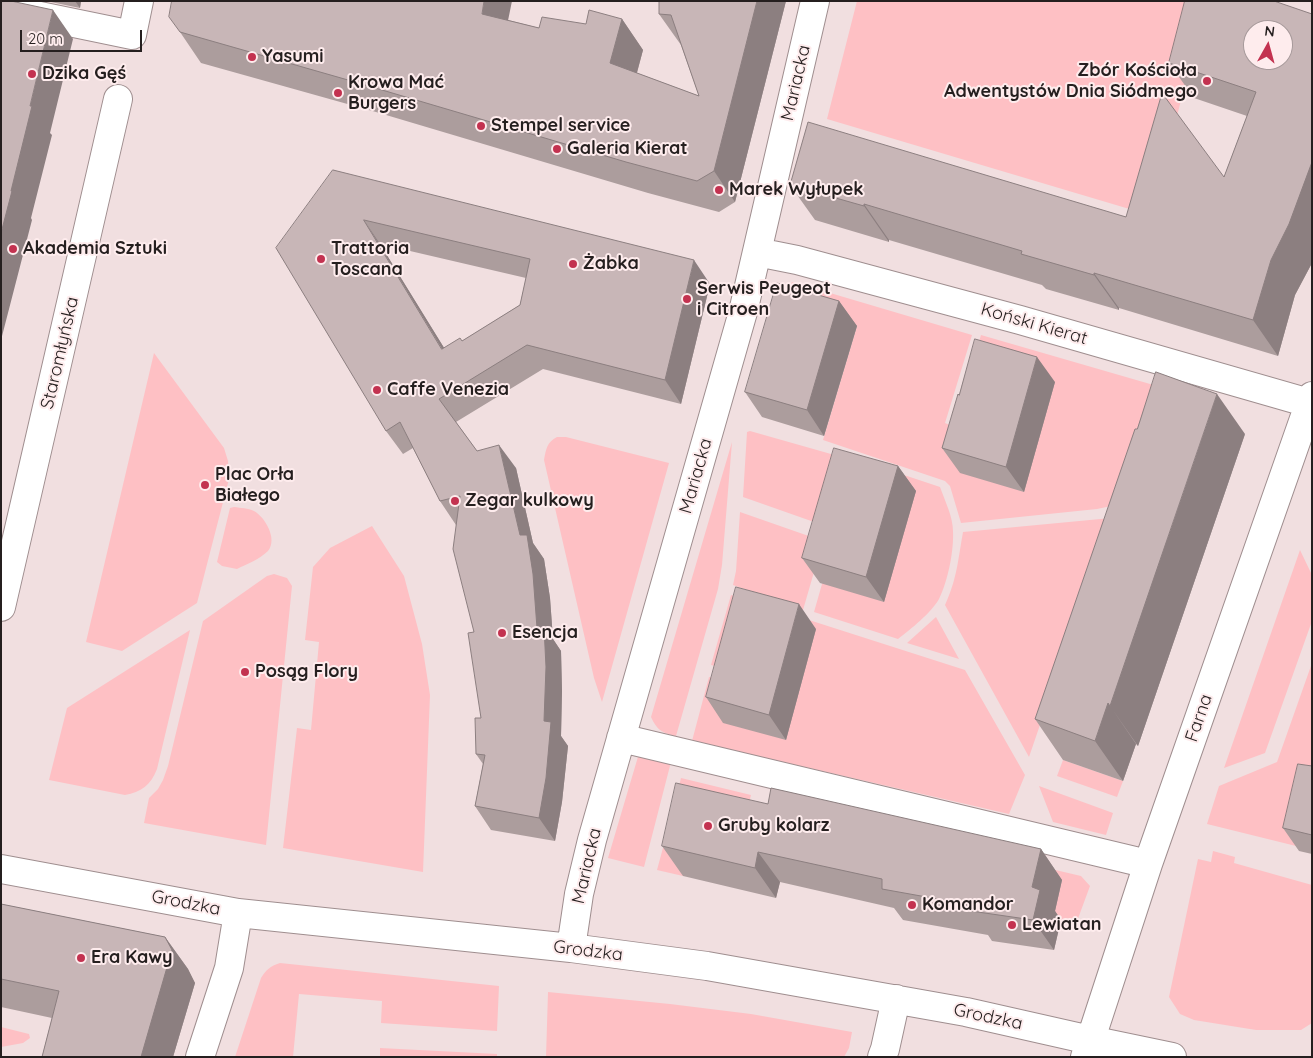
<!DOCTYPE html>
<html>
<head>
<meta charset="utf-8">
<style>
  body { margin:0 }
  #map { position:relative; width:1313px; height:1058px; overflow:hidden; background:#f1dfe0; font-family:Quicksand,sans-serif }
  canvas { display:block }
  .frame { position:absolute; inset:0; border:2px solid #251f1f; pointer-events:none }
  .north { position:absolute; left:1243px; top:20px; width:50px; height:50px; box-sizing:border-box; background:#feeced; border:1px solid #a79a9b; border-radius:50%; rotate:7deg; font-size:14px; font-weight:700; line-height:20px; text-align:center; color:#251f1f }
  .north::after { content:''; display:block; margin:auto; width:18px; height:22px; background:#c33250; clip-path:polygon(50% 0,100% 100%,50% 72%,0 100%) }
  .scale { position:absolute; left:20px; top:30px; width:122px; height:22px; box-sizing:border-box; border:2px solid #251f1f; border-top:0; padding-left:6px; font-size:15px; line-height:18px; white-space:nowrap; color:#251f1f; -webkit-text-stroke:4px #feeced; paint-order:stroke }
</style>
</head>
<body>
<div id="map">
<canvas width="1313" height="1058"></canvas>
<div class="frame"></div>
<div class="north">N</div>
<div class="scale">20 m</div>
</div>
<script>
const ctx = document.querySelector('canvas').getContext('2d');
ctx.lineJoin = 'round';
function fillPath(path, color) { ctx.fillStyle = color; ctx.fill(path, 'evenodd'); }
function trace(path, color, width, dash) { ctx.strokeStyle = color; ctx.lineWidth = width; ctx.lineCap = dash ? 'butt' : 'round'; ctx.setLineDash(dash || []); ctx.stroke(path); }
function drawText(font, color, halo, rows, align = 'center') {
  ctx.font = font + ' Quicksand,sans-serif'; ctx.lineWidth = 4; ctx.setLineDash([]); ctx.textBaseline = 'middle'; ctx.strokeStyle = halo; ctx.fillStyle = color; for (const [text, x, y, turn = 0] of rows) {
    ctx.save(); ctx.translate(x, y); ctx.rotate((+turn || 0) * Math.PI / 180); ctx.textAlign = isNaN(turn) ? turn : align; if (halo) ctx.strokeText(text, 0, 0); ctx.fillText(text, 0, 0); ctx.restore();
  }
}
fillPath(new Path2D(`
  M857 1H1207L1173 131 1163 219 827 119Z
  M793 282 972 335 945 423 964 431 959 409 981 335 1157 386 1116 505 1097 509 961 523 950 486 945 481 823 440 857 326 784 287Z
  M154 353 224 448 228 461 229 479 197 603 122 651 86 642Z
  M750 431 831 454 834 462 814 522 743 497 747 432Z
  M557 437H566L669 463 602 702 594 678 544 460C546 449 547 442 557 437Z
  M732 442 722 565 718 589 676 736C662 733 657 730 651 717Z
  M847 456 940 487C945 501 953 517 953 531 954 551 948 581 939 599 931 613 911 629 898 639L814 612 822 584Z
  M234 507C241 508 248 508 254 511 265 517 278 539 268 551 260 559 247 564 237 569L222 566 217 562 230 508Z
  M740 512 823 541 803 610 733 585 736 571Z
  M1111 518 1029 757 945 605C957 579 958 560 963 532Z
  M372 526 404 576 422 644 430 695 423 872 283 848 297 728 311 730 319 642 305 640 313 567 330 548Z
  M1300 550 1312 575V621L1265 753 1224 768Z
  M274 574 287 578 292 586 266 845 144 823 149 798 158 789 163 780 168 766 203 621 267 576Z
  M731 595 965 670 1025 775 1009 814 692 741 709 677 732 682 726 669 711 665Z
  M936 617 959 659 907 643Z
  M190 630 157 769C151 785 141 792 125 795L49 780 67 708Z
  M1312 663V798L1300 847 1207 824 1219 786 1277 762Z
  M640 750 672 758 644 867 608 858Z
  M1063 760 1123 781 1117 797 1057 776Z
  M681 778 751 795 744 824 676 799Z
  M1039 786 1113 813 1106 835 1053 822Z
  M674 807 683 876 657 870Z
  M1213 851 1235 857 1234 863 1312 885V1023L1301 1030H1256L1194 1020 1180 1014 1169 997 1198 859 1211 862Z
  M1030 864 1081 876 1090 886 1076 924 1054 918Z
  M280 963 499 986 497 1031 381 1023 382 1001 299 994 293 1057H235L261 978C266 970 270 966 280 963Z
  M548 992 670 1004 751 1014 852 1032 849 1048 844 1057H546Z
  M1 1027 29 1034 30 1038 23 1043 1 1047Z
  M380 1048 497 1054V1057H380Z`), '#fec0c4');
const minor = new Path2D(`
  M1 8 132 35 139 1
  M757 252 797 260 1020 320 1309 403
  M1 607 118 99
  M621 738 1148 864
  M1 869 238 913 571 948 707 966 966 1012 1090 1040 1172 1057
  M571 948 579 894 592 840 743 312 815 1
  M200 1057 229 968 238 913
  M882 1057 885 1049 896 999
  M1085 1057 1148 864 1312 396`);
trace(minor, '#9f8e8f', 30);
trace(minor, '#fff', 28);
fillPath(new Path2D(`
  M46 1H81L80 8Z
  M786 1 735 202 719 212 648 193 376 112 201 63 180 32 508 20 539 28 586 24 622 19 643 50 637 73 699 96 681 45 659 14Z
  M1312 14V263L1295 295 1278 356 1119 308V310L1046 289 1042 285 889 240V242L815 220 790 185 1126 217 1224 177 1247 116 1194 98 1169 63Z
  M333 170 710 284 681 404 543 369 456 422 477 451 516 468 533 543 544 559 550 598 553 639 561 651 562 691 561 736 568 746 562 802 555 841 491 830 475 806 483 764 476 754 481 718 474 632 456 525 440 501 413 448 403 454 386 431ZM380 244 526 278 520 305 462 341 444 348Z
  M839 301 857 326 824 436 762 417 745 392Z
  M1055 382 1024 492 960 473 942 448 959 395Z
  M1245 434 1138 746 1136 744 1123 781 1063 760 1035 719Z
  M898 466 916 491 884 602 820 583 802 558Z
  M816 629 786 740 723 723 706 697Z
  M1312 766V854L1299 851 1283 828Z
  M768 804 1041 849 1062 880 1055 911 1061 920 1054 950 992 941 988 935 903 920 894 908 780 882 776 898 683 876 662 846Z
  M1 904 165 937 188 969 195 983 173 1057H42L52 1018 1 1007Z`), '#ac9d9d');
fillPath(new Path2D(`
  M75 1H81L80 8Z
  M484 1H512L503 45 482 14Z
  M757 1H786L735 202 714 171Z
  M53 10 73 39 50 133 52 135 31 218 32 220 1 340V233L30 106Z
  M622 19 643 50 631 94 610 63Z
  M1312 162V263L1295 295 1278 356 1253 320 1271 260Z
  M864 204 889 240V242L864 206Z
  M364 220 380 244 459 372 442 349Z
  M694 260 710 284 681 404 665 380Z
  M1094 273 1119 308V310L1094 275Z
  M839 301 857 326 824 436 807 410Z
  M1037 357 1055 382 1024 492 1006 467Z
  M1217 394 1245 434 1138 746 1110 706Z
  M499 445 516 468 533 543 544 559 550 598 553 639 561 651 562 691 561 736 568 746 562 802 555 841 539 818 544 721 537 628 520 535Z
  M898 466 916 491 884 602 866 577Z
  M799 604 816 629 786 740 769 715Z
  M1108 703 1136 744 1123 781 1095 741Z
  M1041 849 1062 880 1055 911 1061 920 1054 950 1033 920 1032 887Z
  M758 852 780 882 776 898 755 868Z
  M165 937 188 969 195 983 173 1057H141Z`), '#8c7f80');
const building = new Path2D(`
  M1 1H11L53 10 30 106H32L11 191H12L1 233Z
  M172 1H484L482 14 539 28 542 17 586 24 589 10 622 19 610 63 699 96 671 15 659 14V1H757L714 171 697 181 626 162 355 82 180 32 169 17Z
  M1185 1H1274L1312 14V162L1289 224 1271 260 1253 320 1094 273V275L1021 254 1022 251 864 204V206L790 185 808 122 1126 217 1162 93 1224 177 1256 92 1169 63ZM1253 30H1283V60H1253Z
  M333 170 694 260 665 380 527 345 439 399 477 451 499 445 520 535H527L533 574 537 628 544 627 546 667 544 721 551 722 546 778 539 818 475 806 485 755 476 754 475 718H481L468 633 474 632 453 549 460 496 440 501 400 422 386 431 276 248ZM364 220 530 259 520 305 462 341 460 338 442 349Z
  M777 283 839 301 807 410 745 392Z
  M975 339 1037 357 1006 467 942 448 958 394 959 395Z
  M1156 372 1217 394 1110 706 1108 703 1095 741 1035 719 1135 429H1137Z
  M834 448 898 466 866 577 802 558Z
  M736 587 799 604 769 715 706 697Z
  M1298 764 1312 766V835L1283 828Z
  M676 783 768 804 771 788 1041 849 1032 887 1040 890 1033 920 971 911V905L882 889V879L758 852 755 868 662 846Z
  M1 904 165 937 172 950 141 1057H42L59 991 1 979Z`);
fillPath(building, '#c8b6b7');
trace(building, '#8c7f80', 1);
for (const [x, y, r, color] of [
  [252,57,5,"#c33250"],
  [32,74,5,"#c33250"],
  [1207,81,5,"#c33250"],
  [338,93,5,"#c33250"],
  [481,126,5,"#c33250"],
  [557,149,5,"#c33250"],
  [719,190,5,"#c33250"],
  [13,249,5,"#c33250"],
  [321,259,5,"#c33250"],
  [573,264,5,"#c33250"],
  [687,299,5,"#c33250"],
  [377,390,5,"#c33250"],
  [205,485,5,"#c33250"],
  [455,501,5,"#c33250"],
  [502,633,5,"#c33250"],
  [245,672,5,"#c33250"],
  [708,826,5,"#c33250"],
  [912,905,5,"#c33250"],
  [1012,925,5,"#c33250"],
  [81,958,5,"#c33250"]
]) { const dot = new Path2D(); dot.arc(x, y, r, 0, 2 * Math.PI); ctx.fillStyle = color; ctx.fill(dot); trace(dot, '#feeced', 2); }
drawText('bold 18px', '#251f1f', '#feeced', [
  ["Yasumi",262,57],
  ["Zbór Kościoła",1197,71,"right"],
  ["Adwentystów Dnia Siódmego",1197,92,"right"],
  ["Dzika Gęś",42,74],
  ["Krowa Mać",348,83],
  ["Burgers",348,104],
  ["Stempel service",491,126],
  ["Galeria Kierat",567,149],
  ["Marek Wyłupek",729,190],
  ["Akademia Sztuki",23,249],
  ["Trattoria",331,249],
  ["Toscana",331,270],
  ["Żabka",583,264],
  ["Serwis Peugeot",697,289],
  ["i Citroen",697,310],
  ["Caffe Venezia",387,390],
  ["Plac Orła",215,475],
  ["Białego",215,496],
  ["Zegar kulkowy",465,501],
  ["Esencja",512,633],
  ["Posąg Flory",255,672],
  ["Gruby kolarz",718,826],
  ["Komandor",922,905],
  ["Lewiatan",1022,925],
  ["Era Kawy",91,958]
], 'left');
drawText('18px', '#251f1f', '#feeced', [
  ["Mariacka",796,83,-77],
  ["Koński Kierat",1034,324,16],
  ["Staromłyńska",60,353,-77],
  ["Mariacka",696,476,-74],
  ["Farna",1199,718,-71],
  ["Mariacka",587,866,-77],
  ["Grodzka",186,903,11],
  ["Grodzka",588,951,7],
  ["Grodzka",988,1017,12]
]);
</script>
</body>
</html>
